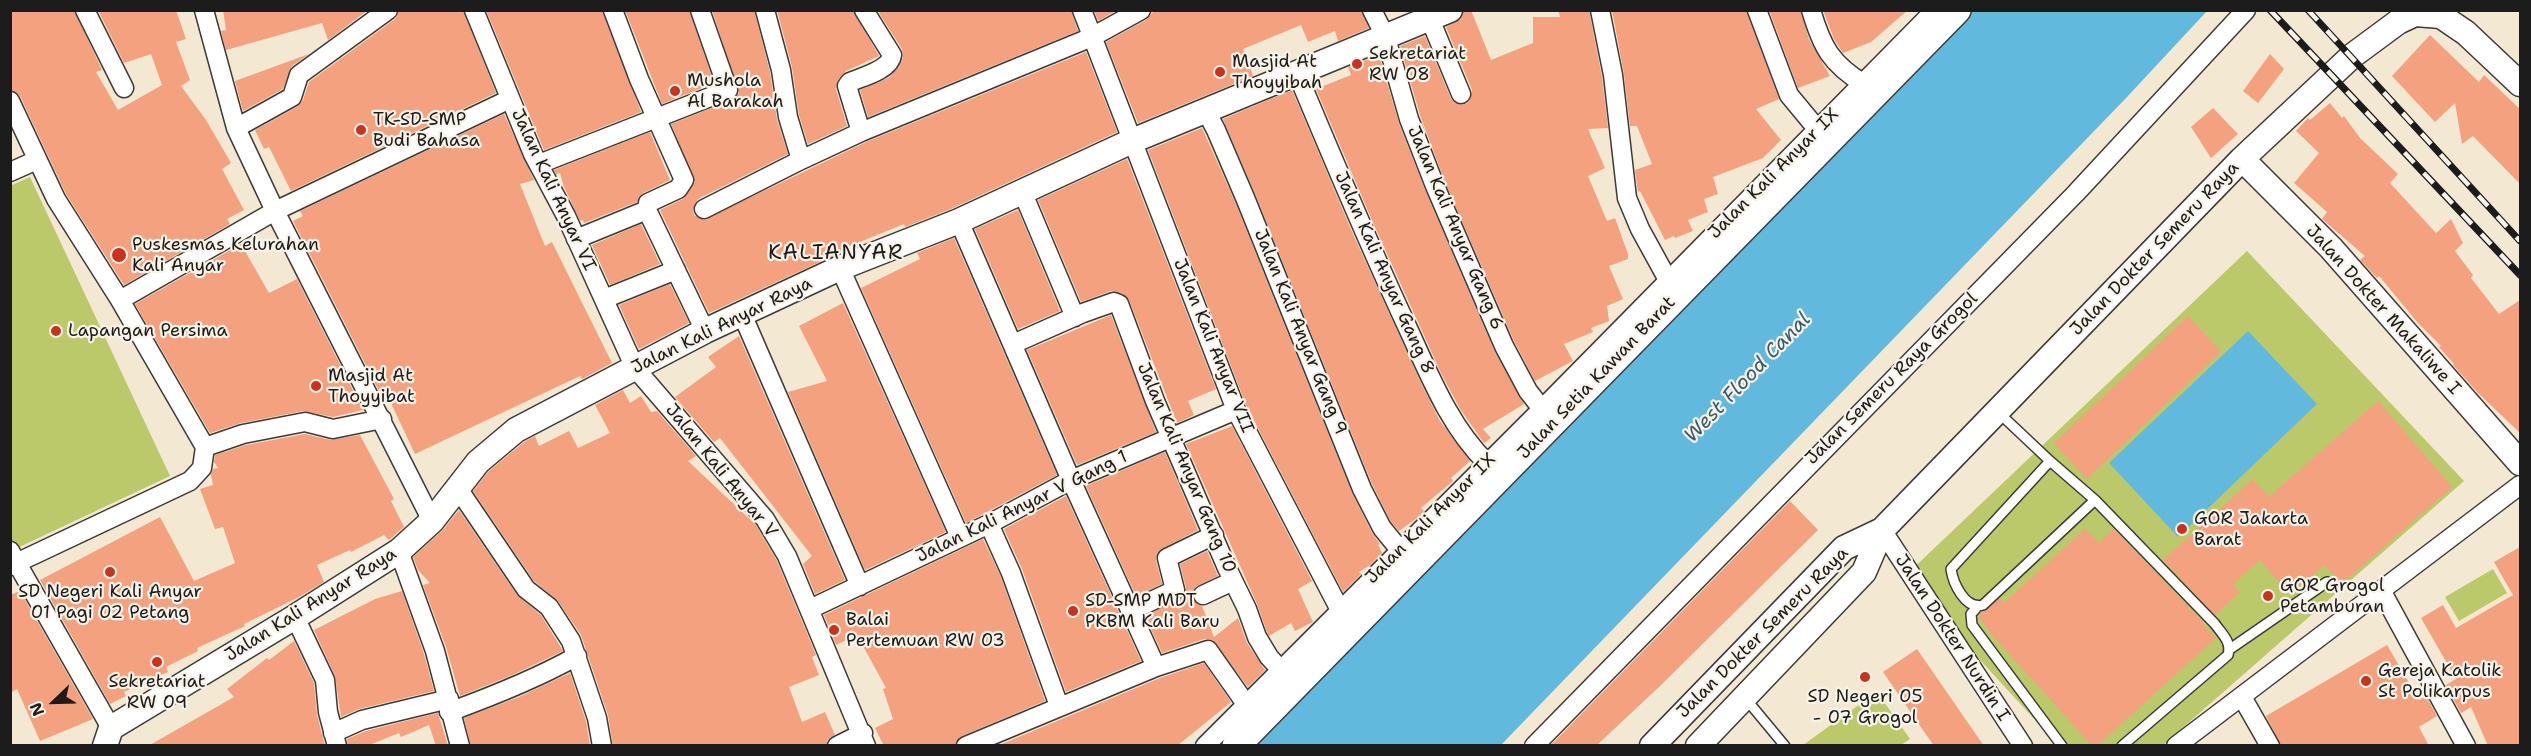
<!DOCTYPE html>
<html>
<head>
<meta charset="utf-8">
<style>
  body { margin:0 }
  #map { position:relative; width:2531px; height:756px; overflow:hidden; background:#f3e8d1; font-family:"Shantell Sans",sans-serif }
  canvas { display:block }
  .frame { position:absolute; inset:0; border:12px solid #1c1c1c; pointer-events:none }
  .north { position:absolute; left:24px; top:672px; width:60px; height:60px; -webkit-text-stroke:4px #f7f3e8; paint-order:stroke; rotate:247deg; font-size:16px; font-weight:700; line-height:24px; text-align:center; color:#1c1c1c }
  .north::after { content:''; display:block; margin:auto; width:21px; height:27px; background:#1c1c1c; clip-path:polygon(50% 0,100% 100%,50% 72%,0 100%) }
</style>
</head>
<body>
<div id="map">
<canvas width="2531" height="756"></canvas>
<div class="frame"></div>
<div class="north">N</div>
</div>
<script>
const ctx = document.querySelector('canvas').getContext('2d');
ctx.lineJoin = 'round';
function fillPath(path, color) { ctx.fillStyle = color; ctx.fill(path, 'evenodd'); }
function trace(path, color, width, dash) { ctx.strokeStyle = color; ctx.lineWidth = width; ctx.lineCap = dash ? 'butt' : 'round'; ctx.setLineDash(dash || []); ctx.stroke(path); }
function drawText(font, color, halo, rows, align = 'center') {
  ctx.font = font + ' "Shantell Sans",sans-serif'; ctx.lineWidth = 4.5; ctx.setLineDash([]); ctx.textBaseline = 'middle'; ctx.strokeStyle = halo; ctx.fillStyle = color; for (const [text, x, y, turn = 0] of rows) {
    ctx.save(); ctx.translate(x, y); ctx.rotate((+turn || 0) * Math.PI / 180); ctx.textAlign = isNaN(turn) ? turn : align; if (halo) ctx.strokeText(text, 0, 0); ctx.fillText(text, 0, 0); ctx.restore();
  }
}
fillPath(new Path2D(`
  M30 177 170 476 11 551 10 186Z
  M2247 251 2464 481 2163 745H2058L1904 577Z
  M2493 569 2507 593 2459 621 2445 597Z
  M1877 692 1910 739 1901 745H1803Z`), '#bcc96b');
fillPath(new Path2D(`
  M1960 11H2207L2127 97 1501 745 1242 746Z
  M2248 331 2317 404 2178 537 2109 463Z`), '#61bade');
fillPath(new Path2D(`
  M10 10H74L102 70 96 72 118 110 162 85 151 54 124 63 98 10H176L186 39 176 42 190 80 181 86 206 120 231 163 222 169 244 210 227 219 230 224 124 285 66 194 20 96 10 90Z
  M223 10H368L328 40 322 23 226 50 221 31 226 30Z
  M399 10H463L496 93 291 191 269 147 264 149 255 130 297 107 303 100 309 82 395 19Z
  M486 10H602L641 112 544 150Z
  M625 10H689L714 83 662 104Z
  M712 10H754L770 72 777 120 788 154 698 199 693 209 694 215 703 220 866 142 1086 52 1117 132 953 208 905 227 904 224 845 248 846 250 709 313 660 210 683 199 695 182 671 124 732 100 739 93Z
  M777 10H853L879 56 846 71 838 80 836 89 847 126 808 144 799 115 792 67Z
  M883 10H1071L1078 31 868 117 860 90 888 78 899 67 903 58 902 49 879 13Z
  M1094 10H1117L1098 21Z
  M1155 10H1361L1369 28 1338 41 1335 31 1308 42 1301 25 1243 49 1253 76 1138 123 1106 42 1146 20Z
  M1464 10H1471L1491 60 1533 43V17H1560L1558 10H1589L1602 77 1608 128 1588 129 1605 168 1588 176 1607 221 1615 218 1628 254V259L1609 266 1623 299 1607 306 1609 321 1591 328 1593 332 1564 344 1573 361 1535 381 1514 341 1445 182 1420 115 1400 46 1425 36 1451 99 1459 105 1466 104 1470 100 1472 90 1446 27 1461 19Z
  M1612 10H1746L1779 99 1756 109 1781 140 1763 158 1713 177 1718 194 1704 199 1708 212 1688 220 1693 231 1675 238 1674 236 1665 240 1640 191 1638 192 1635 170 1652 164 1637 126H1630L1624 74Z
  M1769 10H1800L1809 39 1830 76 1798 88Z
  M1823 10H1908L1871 42 1843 53 1834 39Z
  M2430 35 2479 82 2484 75 2520 109V184L2473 136 2462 144 2455 103 2435 122 2392 76Z
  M309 54 292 66 283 89 243 111 235 81Z
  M2270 54 2284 69 2258 103 2243 91Z
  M1379 55 1399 123 1425 190 1494 350 1524 404 1483 429 1491 438 1484 443 1460 409 1441 373 1374 225 1316 89 1351 75 1348 67Z
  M1292 90 1353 234 1421 383 1440 421 1470 461 1451 478 1453 481 1421 508 1424 511 1417 518 1399 531 1391 522 1372 484 1256 196 1223 119Z
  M2330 103 2342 118 2344 116 2360 138 2398 174 2390 183 2436 233 2451 219 2463 243 2455 251 2473 275 2471 278 2499 314 2520 300V433L2478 393 2453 365 2454 364 2439 347 2441 346 2418 323 2379 276 2377 278 2360 260 2365 256 2322 219 2327 212 2294 183 2319 153 2296 131 2308 118 2310 120Z
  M2213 108 2238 134 2211 158 2191 127Z
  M504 114 534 180 520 184 545 246 552 242 612 363 582 379 580 376 415 454 389 399 384 401 293 221 303 216 300 211Z
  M1202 128 1236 204 1352 493 1372 533 1380 544 1378 545 1382 553 1370 565 1359 572 1361 574 1343 592 1246 405 1148 150Z
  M650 132 670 180 643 193 637 202 584 223 583 220 580 221 564 187 560 173 556 174 554 170Z
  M1127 159 1216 389 1188 401 1194 415 1177 423 1129 300 1123 294 1111 291 1081 302 1038 200Z
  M1018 210 1060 311 1018 329 975 229Z
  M641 224 660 264 610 285 592 245Z
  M954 238 1057 475 966 523 861 288 920 259 917 253Z
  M241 244 269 293 297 279 363 410 333 417 303 411 241 423 210 433 135 304Z
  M670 284 689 323 639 349 619 305Z
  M843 303 946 532 865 570 788 392 827 381 799 326Z
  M1111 315 1156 432 1077 465 1027 350Z
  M2188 316 2221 352 2087 479 2054 443Z
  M739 336 845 580 815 594 803 564 812 556 720 438 714 442 675 397 716 367 708 357Z
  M623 390 630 403 641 396 651 412 657 411 696 456 688 461 756 525 777 561 816 655 812 657 819 675 789 687 802 722 825 712 835 735 828 739 826 746H613L608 715 581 635 558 601 534 581 473 491 488 472 524 442 535 436 539 446 569 431 578 448 610 433 595 405Z
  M2378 401 2452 487 2342 584 2325 565 2289 594 2260 560 2233 584 2240 592 2215 615 2163 560 2253 479 2269 497Z
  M1232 426 1312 581 1298 589 1313 622 1295 631 1291 623 1269 636 1267 632 1257 604 1186 444Z
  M305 434 331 440 360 435 394 499 391 501 404 527 389 540 384 535 351 552 350 550 317 565 324 582 299 597 244 624 245 626 197 648 198 651 166 667 168 672 124 692 126 696 110 704 40 580 160 517 194 581 235 563 223 527 215 529 200 489 213 485 211 475 213 469 218 468 214 462 215 455 246 445Z
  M1165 452 1198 530 1158 551 1156 560 1162 584 1136 596 1086 486Z
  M1066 496 1141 661 1066 692 1022 569 1004 529Z
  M1790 501 1818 530 1661 685 1596 746H1550Z
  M459 510 517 595 541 615 563 651 510 676 460 696 446 647 423 585 430 583 418 570 413 557 442 531Z
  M2085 529 2099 543 2114 529 2205 624 2204 625 2216 638 2097 746H2092L1994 637 1978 616 2000 598 2004 603Z
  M983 539 1001 577 1045 701 962 736 955 746H884L875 728 893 719 883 689 886 688 857 635 836 645 824 615Z
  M2520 547V746H2488L2471 707 2461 713 2446 685 2456 679 2421 618 2443 605 2456 628 2513 595 2494 562Z
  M1207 551 1218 576 1195 587 1193 599 1202 606 1214 637 1238 618 1247 643 1265 670 1248 687 1212 640 1204 639 1162 653 1145 616 1183 597 1186 588 1180 564Z
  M20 591 93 719 40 741 17 689 10 693V595Z
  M402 591 424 654 434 691 359 709 341 717 335 676 314 630 375 599Z
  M294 641 314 683 317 715 325 746H148L234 697 227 689 267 658 269 660Z
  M2387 645 2419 700 2426 696 2437 716 2419 727 2429 746H2281L2266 716Z
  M1917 649 1984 746H1934L1883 672Z
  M1204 663 1231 702 1177 746H997L1160 678Z
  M570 673 586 721 590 746H471L464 718 519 697Z
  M438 713 448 746H436L429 725 401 737 399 733 367 746H348L347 739 366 731Z`), '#f3a17f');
const service = new Path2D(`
  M1998 412 2050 461
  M2095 500 2050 461 1951 569C1953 583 1965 610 1983 605L2095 500 2215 624C2222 634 2232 642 2228 655L2122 746
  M1978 606 1971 614 1972 625 2062 746
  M2230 649 2327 582
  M1746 699 1785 746`);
const minor = new Path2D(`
  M85 10 124 88
  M204 10 236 128 275 211 432 521
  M474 10 533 154 566 216 635 368 765 519 787 556 866 746
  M613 10 639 79 684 180 678 189 648 203 647 210 705 331
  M765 10 781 70 788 117 801 160 861 132 1092 37 1141 10
  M1082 10 1236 410 1340 610
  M1372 10 1386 38 1409 119 1435 186 1504 346 1528 391 1542 409
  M1600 10 1613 75 1627 198 1640 229 1668 280
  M1757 10 1789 95 1818 130
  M1811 10C1822 47 1831 64 1864 84
  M1430 19 1461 94
  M1297 73C1332 157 1367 240 1405 322 1428 371 1448 425 1487 463
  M10 101 56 199 120 300 205 447
  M1206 111 1216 130 1246 200 1362 489 1382 528 1400 550
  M236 128 292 97 299 75 388 10
  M861 132 847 86 850 82C862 77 890 70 892 55L864 10
  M539 164 728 90 700 10
  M10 172 37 160
  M1022 191 1075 317
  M704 209 801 160
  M959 221 1071 480 1156 667 1208 650 1246 704
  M576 239 647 210
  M840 268 960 537
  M604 299 676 270
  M120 300 275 211 510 99
  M742 314 860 586
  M1013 344 1083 313 1114 302 1119 304 1155 401 1227 568 1247 609 1257 637 1269 657 1280 669
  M457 487 526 589 549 607 571 641 597 718 602 746
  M989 524 1011 573 1059 706
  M1882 530 2023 746
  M10 551 111 728
  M399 551 435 651 460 746
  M10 566 190 481 202 468 205 447 243 434 305 422 333 429 382 419
  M2381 590 2466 746
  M1203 595 1233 581
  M810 609 989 524 1071 480 1236 410
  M1130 611 1175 590 1167 558 1214 535
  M295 617 325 680 328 712 337 746
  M2242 697 2270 746
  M449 712C493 696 536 679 577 656
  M333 733 362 720 449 699
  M837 746 863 733
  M966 746 1156 667
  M1205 746 1542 409 1935 10
  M1534 746 2076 193 2246 10
  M2176 746 2520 485`);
const tertiary = new Path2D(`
  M2242 159 2331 248 2520 463
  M105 746 111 728 295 617 399 551 432 521 478 462 516 430 705 331 840 268 959 221 1132 141 1450 10
  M1652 746 1844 548 1882 530 2242 159 2352 56 2398 22 2415 14 2441 16 2466 33 2520 84
  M1698 746 1864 572 1882 530`);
const secondary = new Path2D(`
  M1236 746 1957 10`);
trace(service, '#3c3b37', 12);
trace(minor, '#3c3b37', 21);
trace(tertiary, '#3c3b37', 27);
trace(secondary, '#3c3b37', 30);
trace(service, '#fff', 9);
trace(minor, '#fff', 18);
trace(tertiary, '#fff', 24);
trace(secondary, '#fff', 27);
const rail = new Path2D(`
  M2270 10 2520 275
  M2308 10 2520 241`);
trace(rail, '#1c1c1c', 7);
trace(rail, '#f7f3e8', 4.5, [14]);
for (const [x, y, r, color] of [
  [1357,64,6,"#c8321e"],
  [1220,72,6,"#c8321e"],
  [675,91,6,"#c8321e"],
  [361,130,6,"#c8321e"],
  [119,255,8,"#c8321e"],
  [56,331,6,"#c8321e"],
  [316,386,6,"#c8321e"],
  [2182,529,6,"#c8321e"],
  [110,572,6,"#c8321e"],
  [2268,596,6,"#c8321e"],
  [1073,611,6,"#c8321e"],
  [834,630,6,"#c8321e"],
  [157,662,6,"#c8321e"],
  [1865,677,6,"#c8321e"],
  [2366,681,6,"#c8321e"]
]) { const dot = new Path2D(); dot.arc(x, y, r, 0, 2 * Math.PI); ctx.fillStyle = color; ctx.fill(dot); trace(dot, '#f7f3e8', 2); }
drawText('18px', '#1c1c1c', '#f7f3e8', [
  ["Sekretariat",1369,54],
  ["RW 08",1369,75],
  ["Masjid At",1232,62],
  ["Thoyyibah",1232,83],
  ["Mushola",687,81],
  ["Al Barakah",687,102],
  ["TK-SD-SMP",373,120],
  ["Budi Bahasa",373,141],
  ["Puskesmas Kelurahan",132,245],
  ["Kali Anyar",132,266],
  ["Lapangan Persima",68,331],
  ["Masjid At",328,376],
  ["Thoyyibat",328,397],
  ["GOR Jakarta",2194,519],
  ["Barat",2194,540],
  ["GOR Grogol",2280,586],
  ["Petamburan",2280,607],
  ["SD Negeri Kali Anyar",110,592,"center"],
  ["01 Pagi 02 Petang",110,613,"center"],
  ["SD-SMP MDT",1085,601],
  ["PKBM Kali Baru",1085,622],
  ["Balai",846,620],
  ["Pertemuan RW 03",846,641],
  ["Gereja Katolik",2378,671],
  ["St Polikarpus",2378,692],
  ["Sekretariat",157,682,"center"],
  ["RW 09",157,703,"center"],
  ["SD Negeri 05",1865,697,"center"],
  ["- 07 Grogol",1865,718,"center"]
], 'left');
drawText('18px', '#1c1c1c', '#f7f3e8', [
  ["Jalan Kali Anyar IX",1774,174,-45],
  ["Jalan Kali Anyar VI",553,190,65],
  ["Jalan Kali Anyar Gang 6",1455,228,67],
  ["Jalan Dokter Semeru Raya",2155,249,-46],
  ["Jalan Kali Anyar Gang 8",1384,273,66],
  ["Jalan Dokter Makaliwe I",2383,310,48],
  ["Jalan Kali Anyar Raya",722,326,-26],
  ["Jalan Kali Anyar Gang 9",1300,332,68],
  ["Jalan Kali Anyar VII",1213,346,68],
  ["Jalan Setia Kawan Barat",1597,378,-46],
  ["Jalan Semeru Raya Grogol",1892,379,-45],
  ["Jalan Kali Anyar Gang 10",1186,468,67],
  ["Jalan Kali Anyar V",721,471,51],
  ["Jalan Kali Anyar V Gang 1",1022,507,-26],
  ["Jalan Kali Anyar IX",1431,519,-45],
  ["Jalan Kali Anyar Raya",311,605,-32],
  ["Jalan Dokter Semeru Raya",1763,633,-45],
  ["Jalan Dokter Nurdin I",1952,638,57]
]);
drawText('italic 20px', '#385b6a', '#f7f3e8', [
  ["West Flood Canal",1748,378,-46]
]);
ctx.letterSpacing = '1.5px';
drawText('21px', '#1c1c1c', '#f7f3e8', [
  ["KALIANYAR",836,254]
]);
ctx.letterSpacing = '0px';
</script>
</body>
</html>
